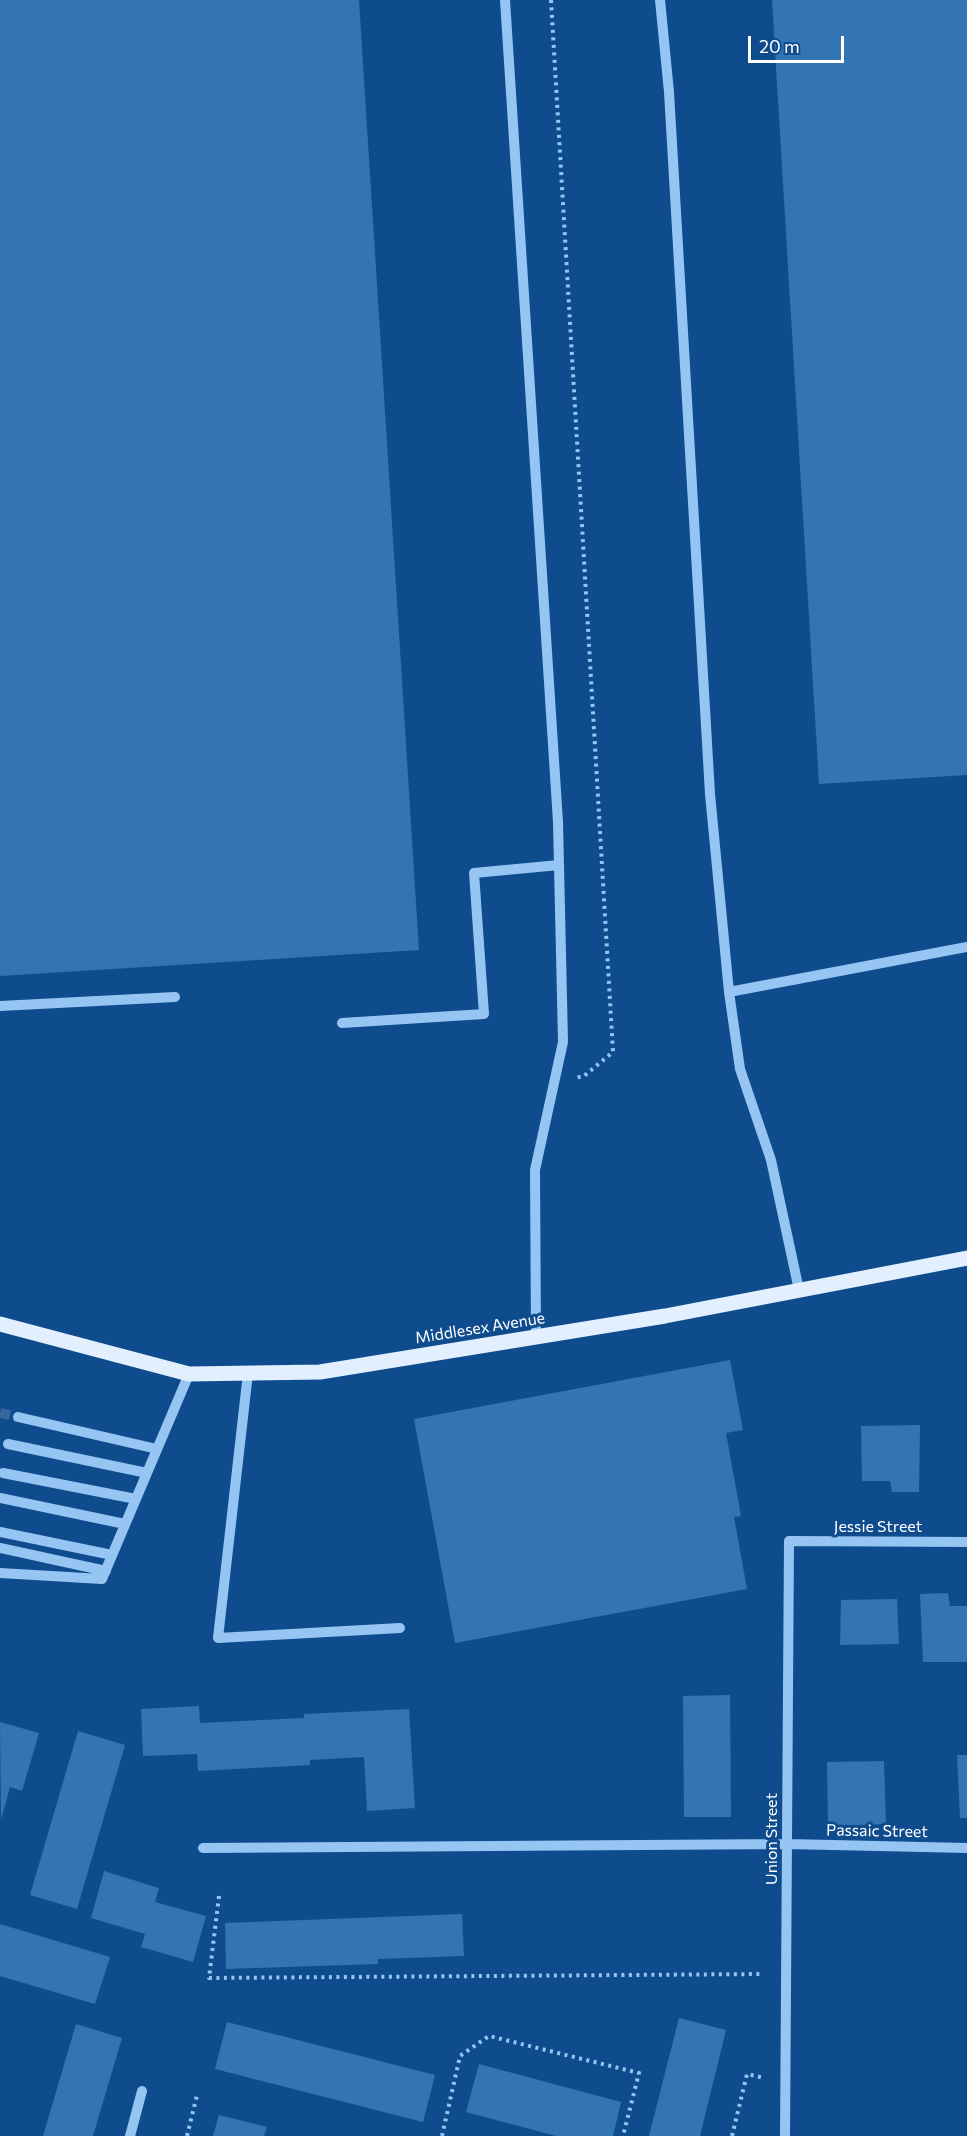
<!DOCTYPE html>
<html>
<head>
<meta charset="utf-8">
<style>
  body { margin:0 }
  #map { position:relative; width:967px; height:2136px; overflow:hidden; background:#0f4c8d; font-family:Commissioner,sans-serif }
  canvas { display:block }
  .scale { position:absolute; left:748px; top:36px; width:96px; height:27px; box-sizing:border-box; border:3px solid #fff; border-top:0; padding-left:8px; font-size:18px; line-height:21px; white-space:nowrap; color:#fff; -webkit-text-stroke:4px #0f4c8d; paint-order:stroke }
</style>
</head>
<body>
<div id="map">
<canvas width="967" height="2136"></canvas>
<div class="scale">20 m</div>
</div>
<script>
const ctx = document.querySelector('canvas').getContext('2d');
ctx.lineJoin = 'round';
function fillPath(path, color) { ctx.fillStyle = color; ctx.fill(path, 'evenodd'); }
function trace(path, color, width, dash) { ctx.strokeStyle = color; ctx.lineWidth = width; ctx.lineCap = dash ? 'butt' : 'round'; ctx.setLineDash(dash || []); ctx.stroke(path); }
function drawText(font, color, halo, rows, align = 'center') {
  ctx.font = font + ' Commissioner,sans-serif'; ctx.lineWidth = 6; ctx.setLineDash([]); ctx.textBaseline = 'middle'; ctx.strokeStyle = halo; ctx.fillStyle = color; for (const [text, x, y, turn = 0] of rows) {
    ctx.save(); ctx.translate(x, y); ctx.rotate((+turn || 0) * Math.PI / 180); ctx.textAlign = isNaN(turn) ? turn : align; if (halo) ctx.strokeText(text, 0, 0); ctx.fillText(text, 0, 0); ctx.restore();
  }
}
fillPath(new Path2D(`
  M0 0H359L419 950 0 976Z
  M772 0H967V775L819 784Z
  M730 1360 743 1430 726 1433 741 1516 734 1517 747 1589 455 1643 414 1419Z
  M920 1425 919 1492H892L890 1481H862L861 1426Z
  M948 1593 950 1606H967V1662H923L920 1594Z
  M897 1599 899 1644 840 1645 841 1600Z
  M730 1695 731 1817H684L683 1696Z
  M199 1706 200 1723 304 1718V1714L409 1709 415 1808 367 1811 364 1757 310 1760V1765L198 1771 197 1754 143 1756 141 1709Z
  M0 1722 39 1733 22 1791 10 1787 1 1820Z
  M78 1731 125 1745 77 1909 30 1895Z
  M957 1755H967V1818H960Z
  M884 1761 886 1824 828 1826 827 1762Z
  M104 1871 159 1888 155 1902 206 1916 193 1962 141 1947 145 1934 91 1918Z
  M462 1914 464 1956 378 1959V1964L226 1969 225 1923Z
  M0 1924 110 1957 95 2004 0 1976Z
  M679 2018 726 2030 700 2136H649Z
  M227 2022 435 2075 423 2122 215 2069Z
  M76 2024 122 2038 93 2136H43Z
  M479 2064 621 2102 613 2136H556L466 2112Z
  M219 2115 267 2127 264 2136H213Z`), '#3374b5');
trace(new Path2D(`
  M0 1413 18 1417`), '#33679e', 10, [10, 5]);
trace(new Path2D(`
  M551 0 613 1052 584 1076 575 1078
  M219 1896 209 1978 763 1974
  M187 2136 197 2095
  M442 2136 460 2056 489 2036 639 2073 623 2136
  M732 2136 747 2074 764 2078`), '#96c5f3', 4, [3, 4.5]);
trace(new Path2D(`
  M505 0 558 822 563 1042 535 1170 536 1337
  M660 0 669 92 710 794 729 992 740 1069 771 1160 799 1290
  M729 992 967 947
  M0 1006 175 997
  M342 1023 484 1014 474 873 559 865
  M248 1373 218 1638 400 1628
  M18 1417 157 1449
  M8 1444 147 1473
  M3 1473 136 1499
  M0 1498 125 1524
  M0 1532 112 1555
  M0 1548 106 1571
  M0 1573 102 1579 189 1374
  M203 1848 787 1844 967 1848
  M130 2136 142 2091
  M785 2136 789 1541 967 1542`), '#96c5f3', 10);
trace(new Path2D(`
  M0 1324 189 1374 320 1372 665 1316 967 1258`), '#e2efff', 15);
drawText('16px', '#fff', '#0f4c8d', [
  ["Middlesex Avenue",480,1328,-9],
  ["Jessie Street",878,1527],
  ["Passaic Street",877,1831,1],
  ["Union Street",772,1839,-90]
]);
</script>
</body>
</html>
